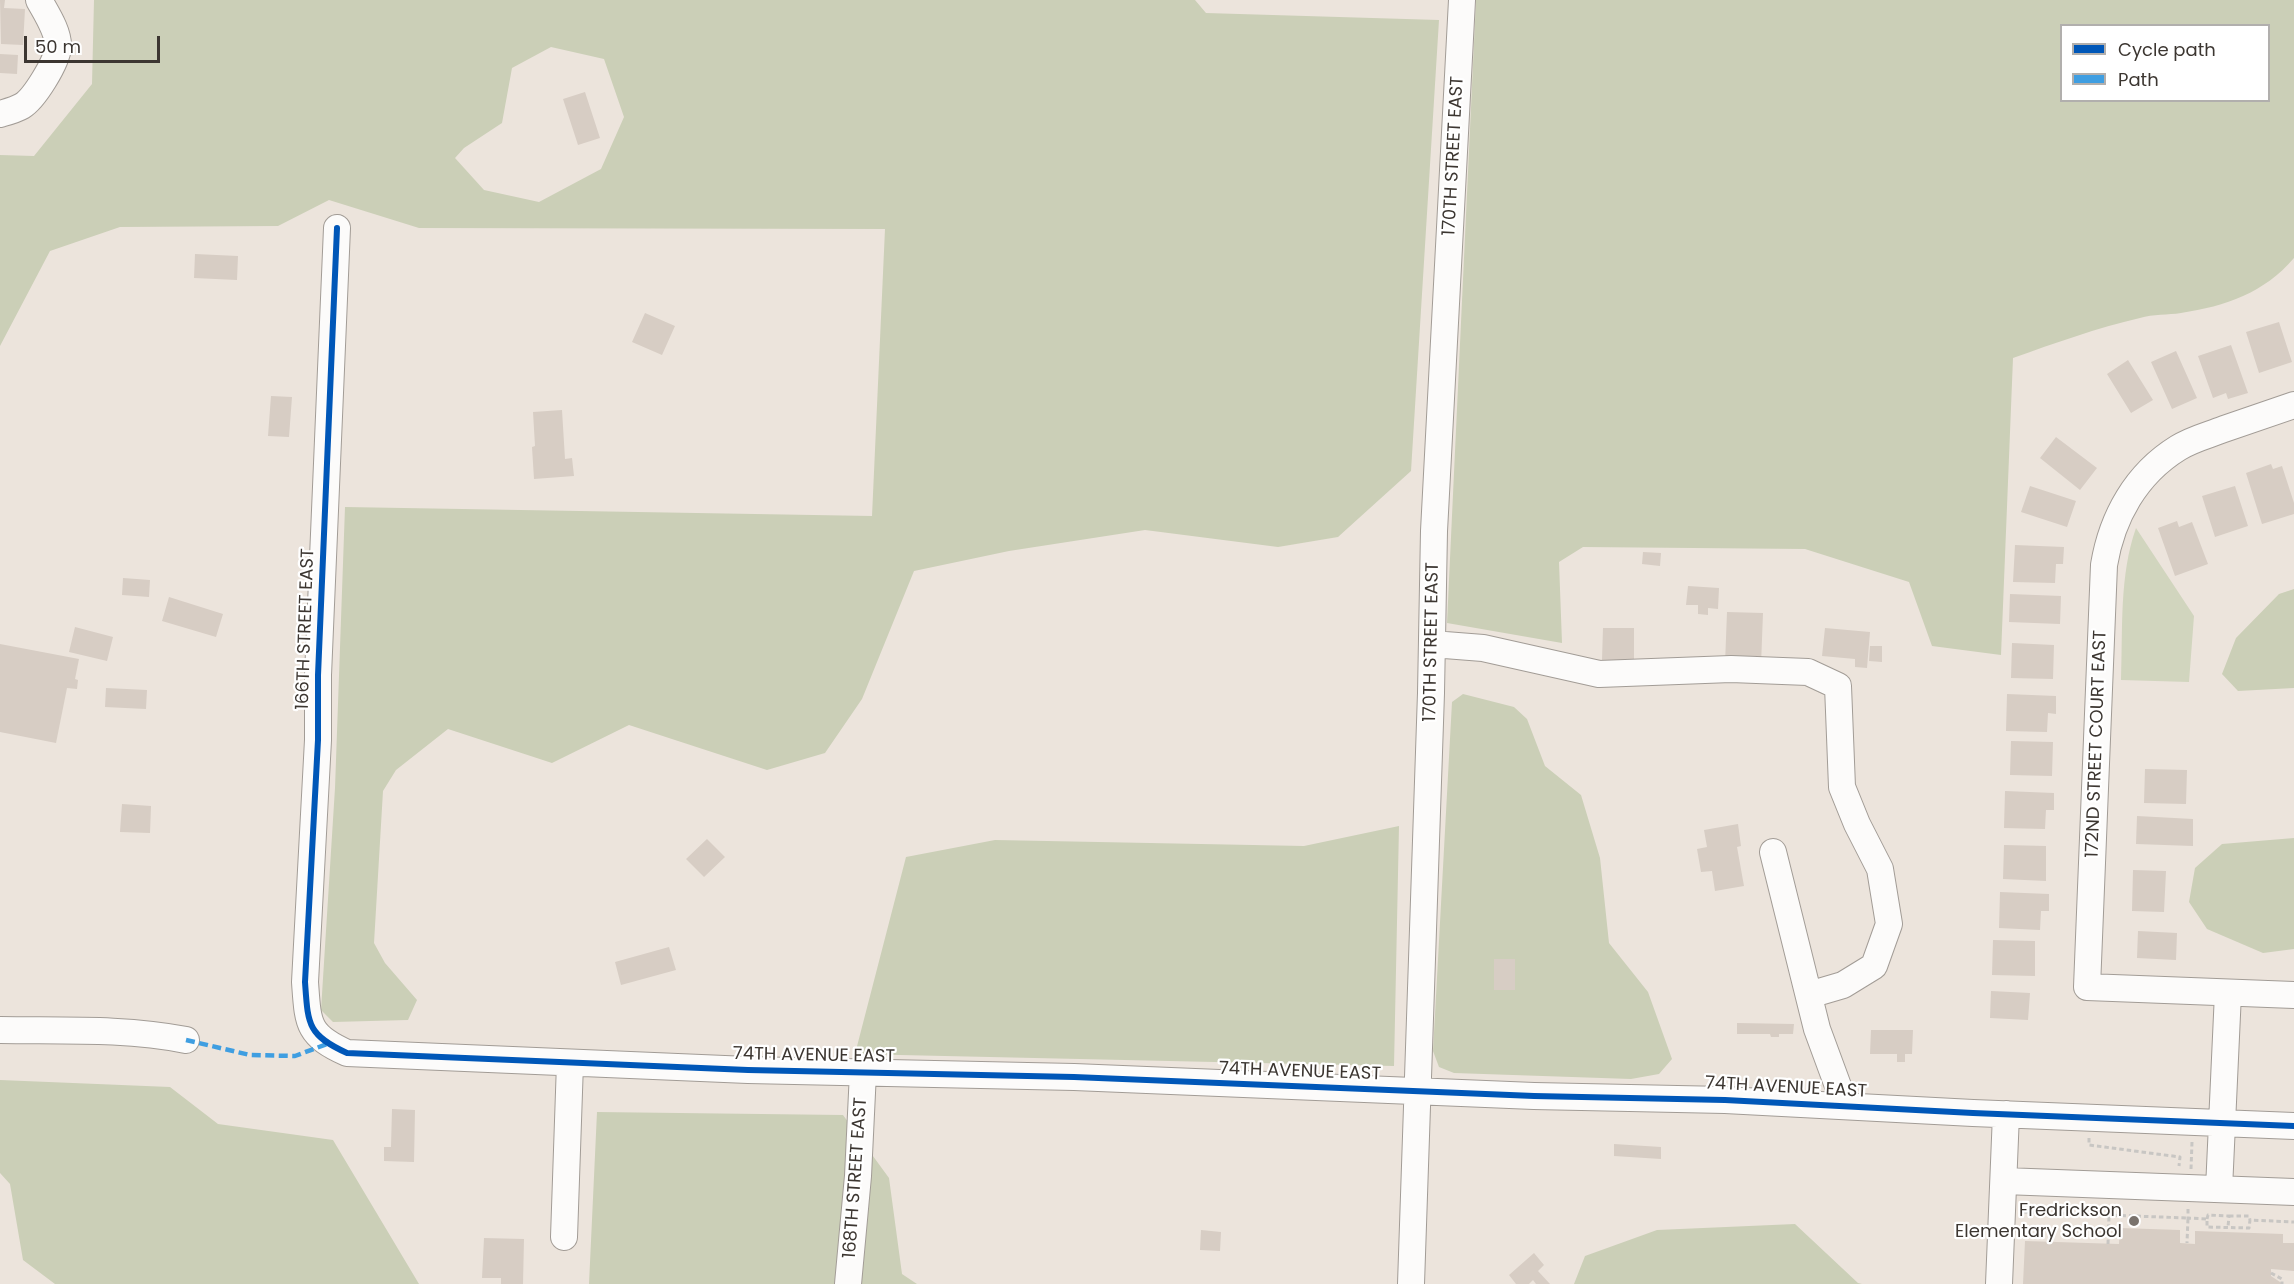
<!DOCTYPE html>
<html>
<head>
<meta charset="utf-8">
<style>
  body { margin:0 }
  #map { position:relative; width:2294px; height:1284px; overflow:hidden; background:#ece4dc; font-family:Poppins,sans-serif }
  canvas { display:block }
  .legend { position:absolute; left:2060px; top:24px; width:210px; height:78px; box-sizing:border-box; background:#fff; border:2px solid #b1afad; margin:0; padding:8px 10px; list-style:none; font-size:18px; color:#3c3631 }
  .legend li { display:flex; align-items:center; gap:12px; height:30px }
  .legend b { width:30px; border:2px solid #b1afad }
  .scale { position:absolute; left:24px; top:36px; width:136px; height:27px; box-sizing:border-box; border:3px solid #3c3631; border-top:0; padding-left:8px; font-size:18px; line-height:21px; white-space:nowrap; color:#3c3631; -webkit-text-stroke:4px #fff; paint-order:stroke }
</style>
</head>
<body>
<div id="map">
<canvas width="2294" height="1284"></canvas>
<ul class="legend">
<li><b style="height:8px;background:#0057b8"></b>Cycle path</li>
<li><b style="height:8px;background:#3f9ee1"></b>Path</li>
</ul>
<div class="scale">50 m</div>
</div>
<script>
const ctx = document.querySelector('canvas').getContext('2d');
ctx.lineJoin = 'round';
function fillPath(path, color) { ctx.fillStyle = color; ctx.fill(path, 'evenodd'); }
function trace(path, color, width, dash) { ctx.strokeStyle = color; ctx.lineWidth = width; ctx.lineCap = dash ? 'butt' : 'round'; ctx.setLineDash(dash || []); ctx.stroke(path); }
function drawText(font, color, halo, rows, align = 'center') {
  ctx.font = font + ' Poppins,sans-serif'; ctx.lineWidth = 4.5; ctx.setLineDash([]); ctx.textBaseline = 'middle'; ctx.strokeStyle = halo; ctx.fillStyle = color; for (const [text, x, y, turn = 0] of rows) {
    ctx.save(); ctx.translate(x, y); ctx.rotate((+turn || 0) * Math.PI / 180); ctx.textAlign = isNaN(turn) ? turn : align; if (halo) ctx.strokeText(text, 0, 0); ctx.fillText(text, 0, 0); ctx.restore();
  }
}
fillPath(new Path2D(`
  M2136 528 2194 616 2189 682 2121 680C2123 630 2119 576 2136 528Z`), '#d1d5be');
fillPath(new Path2D(`
  M94 0H1195L1206 13 1439 20 1411 471 1338 537 1278 547 1145 530 1009 551 914 571 862 699 825 753 767 770 629 725 552 763 448 729 396 770 383 791 374 943 385 963 417 1000 408 1020 333 1022 321 1010 335 788 345 507 872 516 885 229 419 228 329 200 278 226 120 227 50 251 0 346V155L34 156 92 84ZM551 47 604 59 624 117 601 169 539 202 484 190 455 158 464 148 502 123 512 68Z
  M1476 0H2294V258C2264 293 2226 306 2181 313 2168 315 2153 314 2140 318 2097 328 2055 343 2013 358L2001 655 1932 646 1909 582 1805 549 1583 547 1559 562 1562 643 1447 623ZM2062 26H2268V100H2062Z
  M2294 589V688L2238 691 2222 674 2236 638 2279 594Z
  M1463 694 1514 707 1527 719 1545 766 1581 795 1600 858 1609 943 1648 992 1672 1059 1659 1074 1631 1079 1454 1073 1439 1067 1433 1051 1452 702Z
  M1399 826 1394 1066 855 1054 906 857 995 840 1304 846Z
  M2294 838V949L2263 953 2207 929 2189 902 2195 868 2222 844Z
  M0 1080 170 1087 218 1124 333 1140 419 1284H55L23 1260 10 1184 0 1173Z
  M597 1112 843 1115 889 1178 902 1274 917 1284H589Z
  M1795 1224 1858 1283 1862 1284H1574L1585 1256 1657 1230Z`), '#cbcfb7');
fillPath(new Path2D(`
  M0 0H5L4 8 25 9 23 45 1 44Z
  M0 54 18 55 17 74 0 73Z
  M585 92 600 138 578 145 563 99Z
  M195 254 238 256 237 280 194 278Z
  M645 313 675 326 662 355 632 342Z
  M2279 322 2292 362 2259 373 2246 332Z
  M2231 345 2248 393 2228 399 2226 393 2213 398 2198 356Z
  M2176 351 2197 398 2172 409 2151 362Z
  M2128 360 2153 400 2131 413 2107 374Z
  M271 396 292 397 289 437 268 436Z
  M562 410 565 459 572 458 574 476 534 479 532 447 535 446 533 412Z
  M2056 437 2097 468 2080 490 2040 458Z
  M2271 464 2273 469 2282 466 2294 503V514L2262 524 2246 473Z
  M2030 486 2076 501 2067 527 2021 512Z
  M2235 486 2248 526 2215 537 2202 496Z
  M2177 521 2179 527 2192 522 2208 564 2175 576 2158 528Z
  M2015 545 2064 547 2063 564H2056L2055 583 2013 582Z
  M1643 552 1661 553 1660 566 1642 564Z
  M123 578 150 580 149 597 122 595Z
  M1688 586 1719 588 1718 609 1708 608V615L1698 614V605H1686Z
  M2010 594 2061 596 2060 624 2009 622Z
  M169 597 223 614 216 637 162 621Z
  M1727 612 1763 613 1761 665 1725 664Z
  M75 627 113 637 107 661 69 652Z
  M1603 628H1634V660H1602Z
  M1825 628 1870 632 1867 668 1855 667V659L1822 656Z
  M2012 643 2054 645 2053 679 2011 678Z
  M0 644 79 659 75 679 78 680 77 689 67 688 56 743 0 732Z
  M1870 646H1882V662L1869 661Z
  M106 688 147 690 146 709 105 707Z
  M2007 694 2056 696V714L2048 713 2047 732 2006 731Z
  M2011 741 2053 742 2052 776 2010 775Z
  M2145 769 2187 770 2186 804 2144 803Z
  M2005 791 2054 793V810H2046L2045 829 2004 828Z
  M122 804 151 806 150 833 120 832Z
  M2137 816 2193 819V846L2136 844Z
  M1738 824 1741 846 1737 847 1744 886 1715 891 1712 871 1701 872 1697 849 1707 847 1704 830Z
  M707 839 725 857 704 877 686 859Z
  M2004 845 2046 846V881L2003 879Z
  M2133 870 2166 871 2164 912 2132 911Z
  M2000 892 2049 894V911H2041L2040 930 1999 928Z
  M2138 931 2177 933 2176 960 2137 958Z
  M1993 940 2035 941V976L1992 975Z
  M669 947 676 970 621 985 615 962Z
  M1494 959H1515V990H1494Z
  M1991 991 2030 993 2028 1020 1990 1018Z
  M1737 1023 1794 1024 1793 1034H1779V1037H1771L1770 1034H1737Z
  M1871 1030H1913L1912 1054H1905V1062H1897V1054H1870Z
  M392 1109 415 1110 414 1162 384 1161V1147H391Z
  M1614 1144 1661 1147V1159L1614 1156Z
  M2120 1228 2180 1230V1243L2195 1244V1231L2283 1234V1243H2294V1271L2271 1269V1276L2283 1284H2023L2025 1241 2119 1244Z
  M1201 1230 1221 1232 1220 1251 1200 1250Z
  M484 1238 524 1239 523 1284H501V1278H482Z
  M1534 1253 1544 1265 1538 1271 1550 1284H1536L1533 1280 1529 1284H1516L1509 1275Z`), '#d7cdc4');
const minor = new Path2D(`
  M0 114C7 112 15 110 22 106 34 99 57 62 58 47 59 32 46 13 39 0
  M337 228 318 675V740L305 982C308 1024 307 1035 347 1053L748 1070 1074 1077 1534 1096 1725 1100 1973 1113 2294 1126
  M2294 405C2271 413 2248 421 2224 429 2209 435 2192 439 2178 448 2136 474 2112 517 2104 565L2087 987 2294 995
  M1432 644 1483 648 1599 674 1731 669 1808 672 1838 686 1842 787 1857 824 1880 869 1889 924 1874 966 1843 985 1809 995
  M1773 852 1817 1029 1845 1105
  M0 1030C62 1031 125 1028 186 1040
  M2004 1181 2294 1192
  M2219 1189 2228 993
  M564 1237 570 1063
  M848 1284 858 1176 863 1072
  M1411 1284 1431 693 1434 531 1462 0
  M1999 1284 2006 1114`);
trace(minor, '#a29c96', 28);
trace(new Path2D(`
  M2089 1138V1145L2180 1157 2179 1166
  M2191 1169 2192 1142
  M2188 1209V1218L2207 1219V1227L2249 1228 2250 1220 2294 1222
  M2024 1212 2188 1218 2187 1243
  M2229 1216H2249L2250 1220
  M2207 1219 2208 1215 2229 1216 2228 1227
  M2108 1244 2109 1216
  M2271 1273 2282 1279V1284`), '#c8c6c3', 3, [4.5, 3]);
trace(minor, '#fcfbfa', 26);
trace(new Path2D(`
  M186 1040 250 1055 295 1056 327 1044`), '#3f9ee1', 4.5, [9, 4.5]);
trace(new Path2D(`
  M337 228 318 675V740L305 982C308 1024 307 1035 347 1053L748 1070 1074 1077 1534 1096 1725 1100 1973 1113 2294 1126`), '#0057b8', 6);
for (const [x, y, r, color] of [
  [2134,1221,6,"#7a736d"]
]) { const dot = new Path2D(); dot.arc(x, y, r, 0, 2 * Math.PI); ctx.fillStyle = color; ctx.fill(dot); trace(dot, '#fff', 2); }
drawText('18px', '#3c3631', '#fff', [
  ["170TH STREET EAST",1454,156,-87],
  ["166TH STREET EAST",306,629,-88],
  ["170TH STREET EAST",1432,642,-89],
  ["172ND STREET COURT EAST",2097,744,-88],
  ["74TH AVENUE EAST",814,1056,1],
  ["74TH AVENUE EAST",1300,1072,2],
  ["74TH AVENUE EAST",1786,1088,3],
  ["168TH STREET EAST",856,1178,-86]
]);
drawText('18px', '#3c3631', '#fff', [
  ["Fredrickson",2122,1211],
  ["Elementary School",2122,1232]
], 'right');
</script>
</body>
</html>
